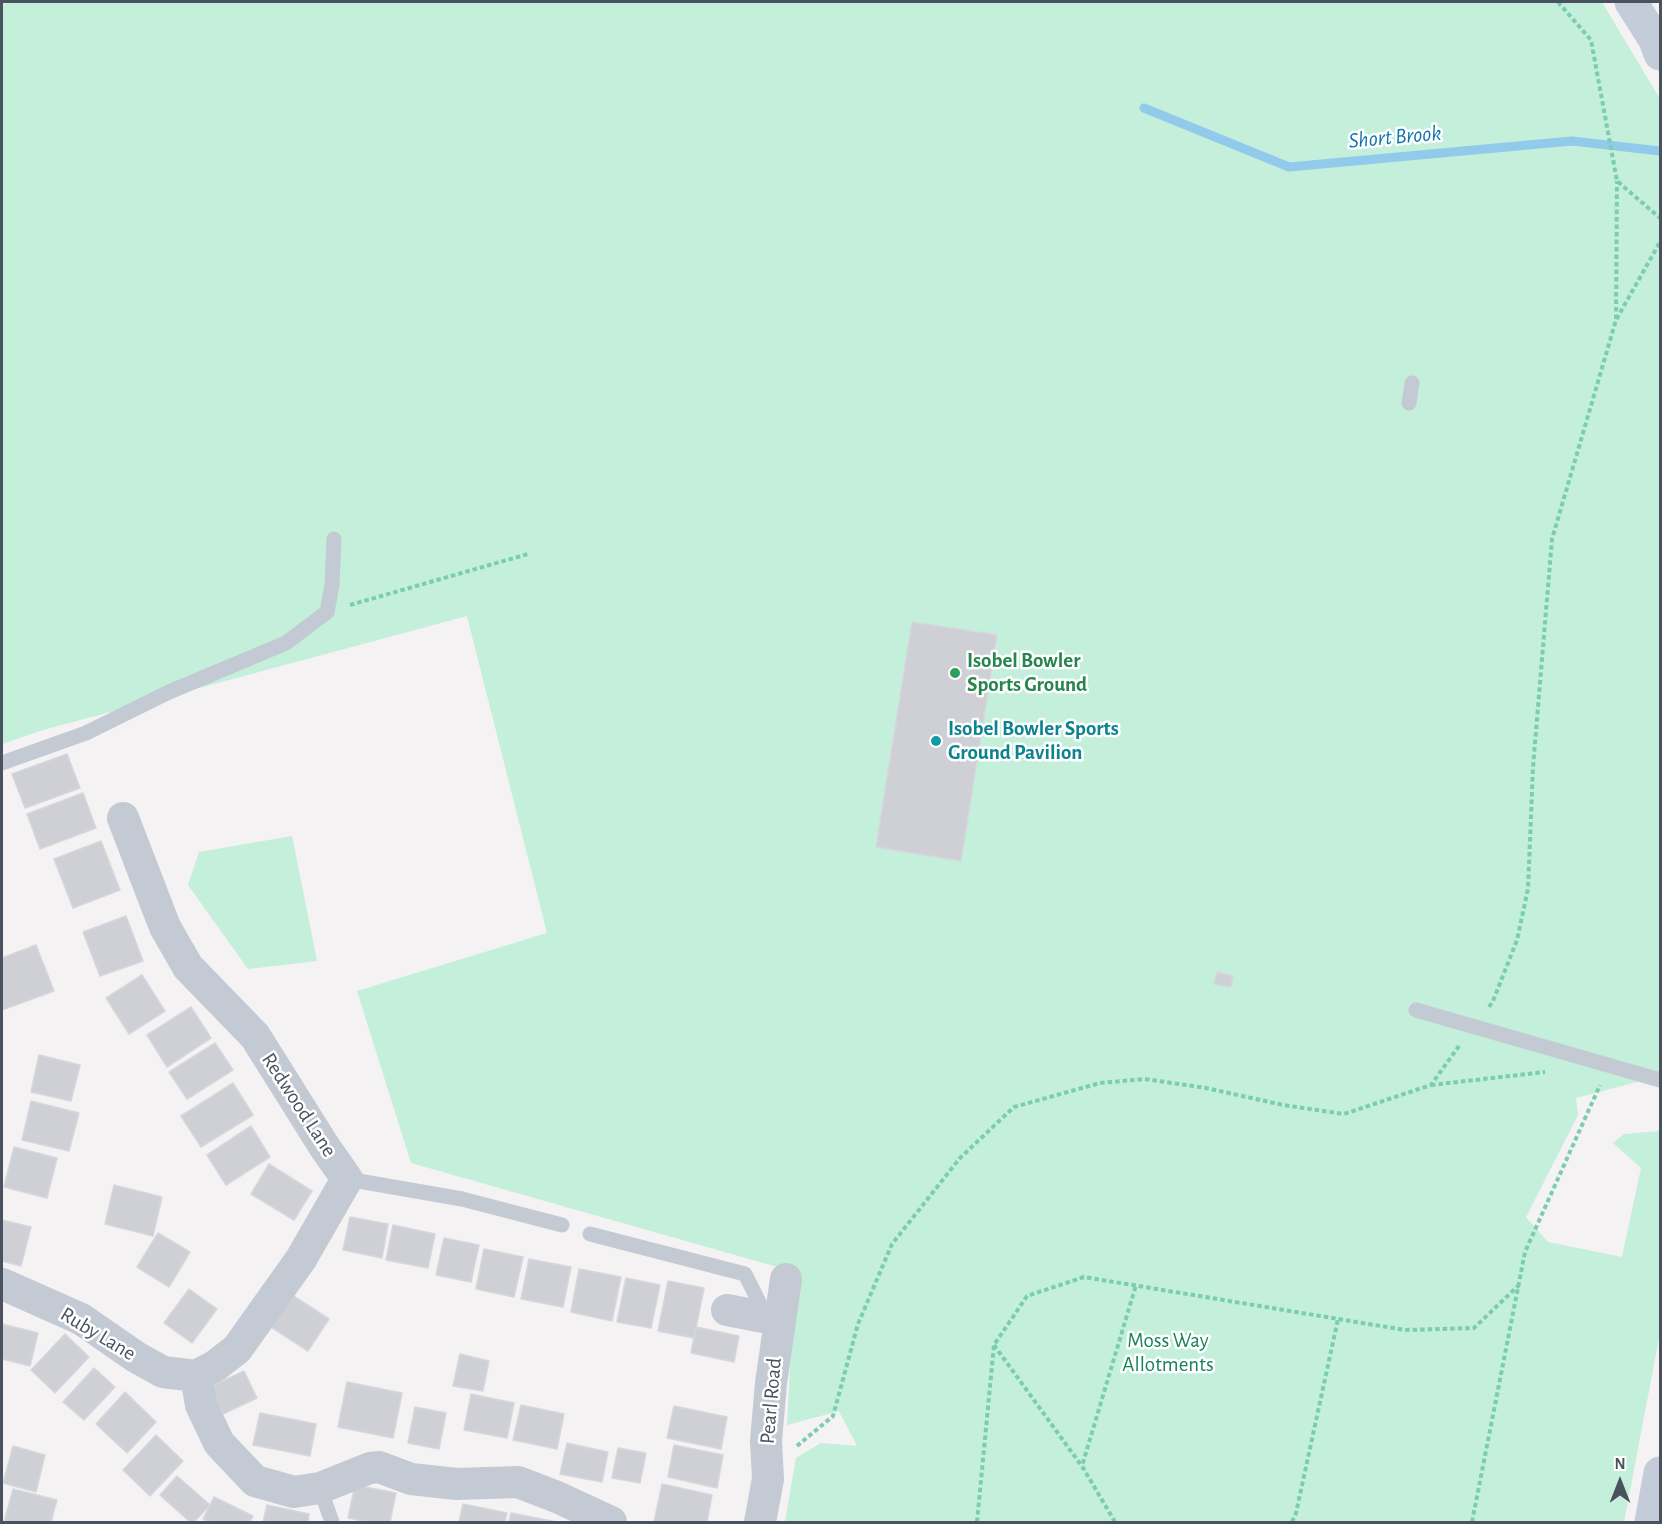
<!DOCTYPE html>
<html>
<head>
<meta charset="utf-8">
<style>
  body { margin:0 }
  #map { position:relative; width:1662px; height:1524px; overflow:hidden; background:#f4f2f2; font-family:"Alegreya Sans",sans-serif }
  canvas { display:block }
  .frame { position:absolute; inset:0; border:3px solid #4a525f; pointer-events:none }
  .north { position:absolute; left:1590px; top:1452px; width:60px; height:60px; -webkit-text-stroke:4px #fff; paint-order:stroke; rotate:0deg; font-size:16px; font-weight:700; line-height:24px; text-align:center; color:#4a525f }
  .north::after { content:''; display:block; margin:auto; width:21px; height:27px; background:#4a525f; clip-path:polygon(50% 0,100% 100%,50% 72%,0 100%) }
</style>
</head>
<body>
<div id="map">
<canvas width="1662" height="1524"></canvas>
<div class="frame"></div>
<div class="north">N</div>
</div>
<script>
const ctx = document.querySelector('canvas').getContext('2d');
ctx.lineJoin = 'round';
function fillPath(path, color) { ctx.fillStyle = color; ctx.fill(path, 'evenodd'); }
function trace(path, color, width, dash) { ctx.strokeStyle = color; ctx.lineWidth = width; ctx.lineCap = dash ? 'butt' : 'round'; ctx.setLineDash(dash || []); ctx.stroke(path); }
function drawText(font, color, halo, rows, align = 'center') {
  ctx.font = font + ' "Alegreya Sans",sans-serif'; ctx.lineWidth = 5; ctx.setLineDash([]); ctx.textBaseline = 'middle'; ctx.strokeStyle = halo; ctx.fillStyle = color; for (const [text, x, y, turn = 0] of rows) {
    ctx.save(); ctx.translate(x, y); ctx.rotate((+turn || 0) * Math.PI / 180); ctx.textAlign = isNaN(turn) ? turn : align; if (halo) ctx.strokeText(text, 0, 0); ctx.fillText(text, 0, 0); ctx.restore();
  }
}
fillPath(new Path2D(`
  M2 2H1602L1660 99V1076L1576 1098 1578 1115 1526 1217 1548 1242 1622 1257 1641 1168 1613 1143 1624 1134 1660 1131V1333L1624 1522H785L796 1458 821 1443 857 1446 839 1411 787 1425 795 1272 411 1163 357 991 547 933 467 616 43 730 2 744Z
  M292 836 317 961 248 969 188 885 199 852Z`), '#c3efdb');
trace(new Path2D(`
  M1144 108 1289 167 1572 141 1660 151`), '#91caeb', 9);
const building = new Path2D(`
  M912 622 997 635 961 861 876 847Z
  M67 754 80 788 25 808 12 774Z
  M83 793 96 828 40 849 27 814Z
  M101 841 120 890 73 908 54 859Z
  M126 916 143 961 100 976 83 932Z
  M36 945 54 991 2 1010V958Z
  M1217 972 1233 976 1231 987 1214 984Z
  M142 975 165 1011 129 1034 106 998Z
  M191 1007 211 1038 167 1067 147 1035Z
  M215 1043 233 1070 187 1099 169 1072Z
  M39 1055 80 1065 71 1101 31 1092Z
  M233 1083 253 1115 201 1147 181 1116Z
  M31 1101 79 1113 69 1151 22 1140Z
  M251 1126 270 1157 226 1185 207 1155Z
  M14 1147 57 1158 47 1198 4 1187Z
  M269 1164 312 1191 294 1220 251 1194Z
  M114 1185 162 1197 153 1236 105 1224Z
  M350 1217 388 1224 382 1258 343 1250Z
  M2 1220 31 1227 21 1266 2 1261Z
  M393 1225 435 1234 428 1268 386 1260Z
  M158 1233 190 1252 169 1287 137 1267Z
  M444 1238 479 1245 471 1282 436 1275Z
  M484 1249 523 1257 514 1297 476 1289Z
  M529 1259 571 1267 563 1307 521 1299Z
  M579 1269 621 1277 612 1321 571 1312Z
  M626 1278 660 1285 651 1328 617 1322Z
  M668 1281 704 1288 694 1338 658 1331Z
  M189 1289 217 1309 192 1343 164 1323Z
  M292 1295 329 1319 308 1351 271 1327Z
  M2 1324 38 1333 30 1366 2 1359Z
  M696 1327 739 1336 734 1362 691 1353Z
  M65 1334 89 1357 55 1393 31 1370Z
  M460 1354 489 1361 483 1391 453 1386Z
  M94 1368 115 1387 84 1420 63 1402Z
  M244 1371 257 1398 223 1414 210 1387Z
  M347 1382 402 1393 393 1438 338 1427Z
  M125 1392 156 1422 127 1453 96 1424Z
  M471 1394 514 1403 507 1438 464 1430Z
  M521 1405 564 1414 557 1449 513 1440Z
  M674 1406 727 1417 721 1449 667 1438Z
  M415 1407 446 1413 439 1449 408 1443Z
  M260 1413 316 1424 310 1456 253 1445Z
  M156 1435 183 1461 150 1496 123 1470Z
  M567 1443 608 1452 602 1482 560 1474Z
  M674 1445 723 1455 717 1488 668 1477Z
  M13 1446 45 1455 36 1492 3 1483Z
  M618 1448 646 1453 640 1483 612 1478Z
  M177 1476 210 1505 194 1522H190L160 1495Z
  M662 1484 712 1495 707 1522H654Z
  M355 1485 396 1493 390 1522H369L348 1518Z
  M13 1489 57 1500 51 1522H4Z
  M214 1497 253 1516 250 1522H210L203 1519Z
  M463 1504 507 1513 505 1522H459Z
  M267 1505 309 1514 308 1522H263Z
  M511 1513 557 1522H509Z`);
fillPath(building, '#cfd0d6');
trace(building, '#d6d7dd', 1.5);
trace(new Path2D(`
  M1558 2 1591 40 1617 181 1660 218
  M1616 319 1617 181
  M350 605 528 554
  M1489 1007 1493 1001 1517 940 1528 889 1533 767 1552 539 1616 320 1660 242
  M1431 1085 1545 1072
  M994 1345 1081 1465
  M797 1446 833 1416 858 1324 892 1244 960 1158 1014 1107 1100 1083 1145 1079 1206 1088 1283 1105 1344 1114 1431 1085 1459 1046
  M977 1522 994 1345 1027 1296 1084 1277 1405 1330 1474 1328 1519 1285
  M1115 1522 1082 1466 1136 1285
  M1292 1522 1296 1513 1338 1319
  M1472 1522 1525 1252 1600 1085`), '#7bcdb1', 4, [4.5, 3]);
trace(new Path2D(`
  M1409 403 1412 383
  M2 763 86 733 169 692 286 643 327 612 332 585 334 539
  M1416 1010 1660 1080
  M347 1179 462 1199 562 1225
  M590 1234 745 1274 767 1318
  M320 1488 332 1522`), '#c3cad3', 15);
trace(new Path2D(`
  M123 818 165 927 188 967 255 1036 324 1146 347 1179 301 1259 237 1349 215 1366 196 1376
  M2 1284 81 1319 136 1357 163 1372 196 1376
  M727 1310 779 1320
  M196 1376 201 1405 219 1443 255 1481 294 1492 320 1488 370 1468 379 1467 411 1479 457 1484 518 1482 557 1497 611 1522
  M760 1522 768 1479 766 1441 771 1383 786 1279`), '#c3cad3', 32);
trace(new Path2D(`
  M1631 2 1655 40 1660 54
  M1651 1522 1660 1473`), '#c5ccd9', 33);
for (const [x, y, r, color] of [
  [955,673,6,"#2e9e5b"],
  [936,741,6,"#0f9aa8"]
]) { const dot = new Path2D(); dot.arc(x, y, r, 0, 2 * Math.PI); ctx.fillStyle = color; ctx.fill(dot); trace(dot, '#fff', 2); }
drawText('bold 21px', '#27864d', '#fff', [
  ["Isobel Bowler",967,661],
  ["Sports Ground",967,685]
], 'left');
drawText('bold 21px', '#0d838f', '#fff', [
  ["Isobel Bowler Sports",948,729],
  ["Ground Pavilion",948,753]
], 'left');
drawText('21px', '#4a525f', '#fff', [
  ["Redwood Lane",299,1105,57],
  ["Ruby Lane",98,1334,31],
  ["Pearl Road",771,1401,-85]
]);
drawText('21px', '#1a815d', '#fff', [
  ["Moss Way",1168,1341],
  ["Allotments",1168,1365]
]);
drawText('italic 22px', '#1073ac', '#fff', [
  ["Short Brook",1395,137,-5]
]);
</script>
</body>
</html>
